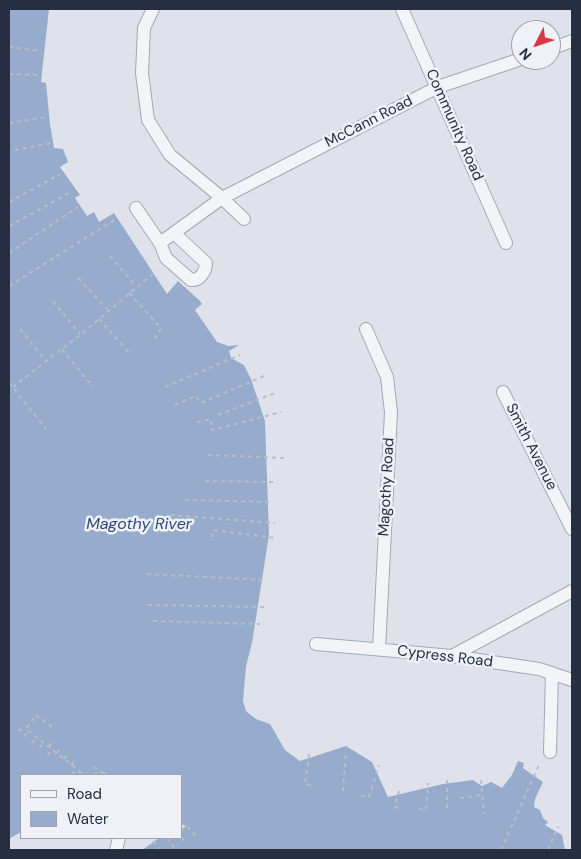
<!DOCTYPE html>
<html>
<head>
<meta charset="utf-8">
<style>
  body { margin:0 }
  #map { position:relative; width:581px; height:859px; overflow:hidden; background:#dfe2ea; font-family:"DM Sans",sans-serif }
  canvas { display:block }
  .frame { position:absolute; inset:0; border:10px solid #262e42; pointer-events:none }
  .legend { position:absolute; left:20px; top:774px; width:162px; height:65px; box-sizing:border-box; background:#eff1f7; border:1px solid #9fa3af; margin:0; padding:6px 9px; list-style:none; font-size:15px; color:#262e42 }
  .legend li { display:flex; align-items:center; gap:10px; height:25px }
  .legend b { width:25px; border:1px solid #9fa3af }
  .north { position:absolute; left:511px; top:20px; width:50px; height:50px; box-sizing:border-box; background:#eff1f7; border:1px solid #9fa3af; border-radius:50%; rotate:229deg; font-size:14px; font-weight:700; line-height:20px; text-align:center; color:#262e42 }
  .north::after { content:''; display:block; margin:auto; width:18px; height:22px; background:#d93942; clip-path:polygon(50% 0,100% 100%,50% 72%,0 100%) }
</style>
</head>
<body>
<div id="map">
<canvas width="581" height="859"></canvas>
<div class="frame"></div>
<ul class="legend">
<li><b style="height:6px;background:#f2f4f8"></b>Road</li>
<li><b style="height:14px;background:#97accd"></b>Water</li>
</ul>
<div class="north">N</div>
</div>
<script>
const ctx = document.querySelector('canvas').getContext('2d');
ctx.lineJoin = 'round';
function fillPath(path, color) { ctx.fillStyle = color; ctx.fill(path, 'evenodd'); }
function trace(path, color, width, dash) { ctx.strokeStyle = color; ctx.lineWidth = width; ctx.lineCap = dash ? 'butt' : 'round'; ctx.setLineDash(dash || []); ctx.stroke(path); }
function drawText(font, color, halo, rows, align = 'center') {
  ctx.font = font + ' "DM Sans",sans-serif'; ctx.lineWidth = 5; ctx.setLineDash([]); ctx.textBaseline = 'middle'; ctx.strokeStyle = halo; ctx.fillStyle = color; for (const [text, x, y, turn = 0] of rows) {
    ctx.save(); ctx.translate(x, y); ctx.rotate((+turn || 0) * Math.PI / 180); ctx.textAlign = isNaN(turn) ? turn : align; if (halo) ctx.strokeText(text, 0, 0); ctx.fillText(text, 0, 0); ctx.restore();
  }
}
fillPath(new Path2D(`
  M9 9H49L41 82 46 83 50 124 54 148 63 149 68 162 60 167 80 195 75 198 87 216 94 212 99 222 114 213 167 294 178 281 200 301 202 304 195 310 217 342 228 346 239 345 229 351 231 358 244 365 251 379 265 421 269 535 252 643 246 666 243 701 246 711 256 719 270 724 285 750 300 761 346 746 372 762 388 797 443 784 473 780 482 786 491 782 502 788 512 775 518 761 524 763 523 768 543 782 535 799 534 807 540 810 543 818 548 822 545 825 562 835 565 850H142L159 838H181V830L186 826 181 824V775H107L104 773 101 775H21V832L9 839Z`), '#97accd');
const minor = new Path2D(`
  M153 9 144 28 142 73 148 120 170 155 222 198 244 219
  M402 9 506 243
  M551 49 572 41
  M136 208 160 243 222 198 438 87 521 59
  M160 243 166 258 191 280C200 281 206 271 206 263L174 233
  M366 329 387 377 391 412 379 649
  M503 392 572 529
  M316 644 452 656 539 669 572 680
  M452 656 572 591
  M550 752 552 673
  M116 850 119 838`);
trace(minor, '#a4a8b4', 14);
trace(new Path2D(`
  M9 47 41 51
  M9 74 39 75
  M9 123 48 117
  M15 150 52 143
  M9 202 60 174
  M9 226 69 193
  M9 253 78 207
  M110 256 136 286
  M78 278 107 309
  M9 286 116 219
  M129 293 161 328 154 340
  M53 301 80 334
  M99 319 130 354
  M20 329 46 361
  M62 349 93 387
  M9 383 46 429
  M13 387 80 335 154 273
  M165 387 240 355
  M175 405 196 396 201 403 264 376
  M218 415 275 393
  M197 422 211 419 212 430 281 412
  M208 455 285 458
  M205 481 276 482
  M185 500 273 502
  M170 515 275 523
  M212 537 213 530 275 538
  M147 574 267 580
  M148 605 265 607
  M153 621 260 624
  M52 727 36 715 26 729 77 769 83 775
  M18 730 26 729
  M24 736 28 731
  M32 743 37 737
  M49 747 53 741
  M40 748 44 743
  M57 753 61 747
  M309 754 305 784 314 786
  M48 755 52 749
  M64 759 68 753
  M71 765 76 759
  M94 767 104 774
  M72 774 77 769
  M95 774 97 775
  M447 780V808
  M481 780 484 814
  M343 791 346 751
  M399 791 395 807 401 808
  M361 796 369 797 379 765
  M460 798 482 795
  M419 809 426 810 428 783
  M181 830 187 826 196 836
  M181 837 185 842
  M167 838 176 850
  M153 841 159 850
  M143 849V850
  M501 850 539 765
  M548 850 558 827`), '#b9bdc5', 2, [4, 4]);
trace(minor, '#f2f4f8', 12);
drawText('15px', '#262e42', '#eff1f7', [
  ["McCann Road",369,122,-27],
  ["Community Road",454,125,66],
  ["Smith Avenue",531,447,63],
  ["Magothy Road",387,487,-87],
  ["Cypress Road",445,657,7]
]);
drawText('italic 16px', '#2d487a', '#eff1f7', [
  ["Magothy River",139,525]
]);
</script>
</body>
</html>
